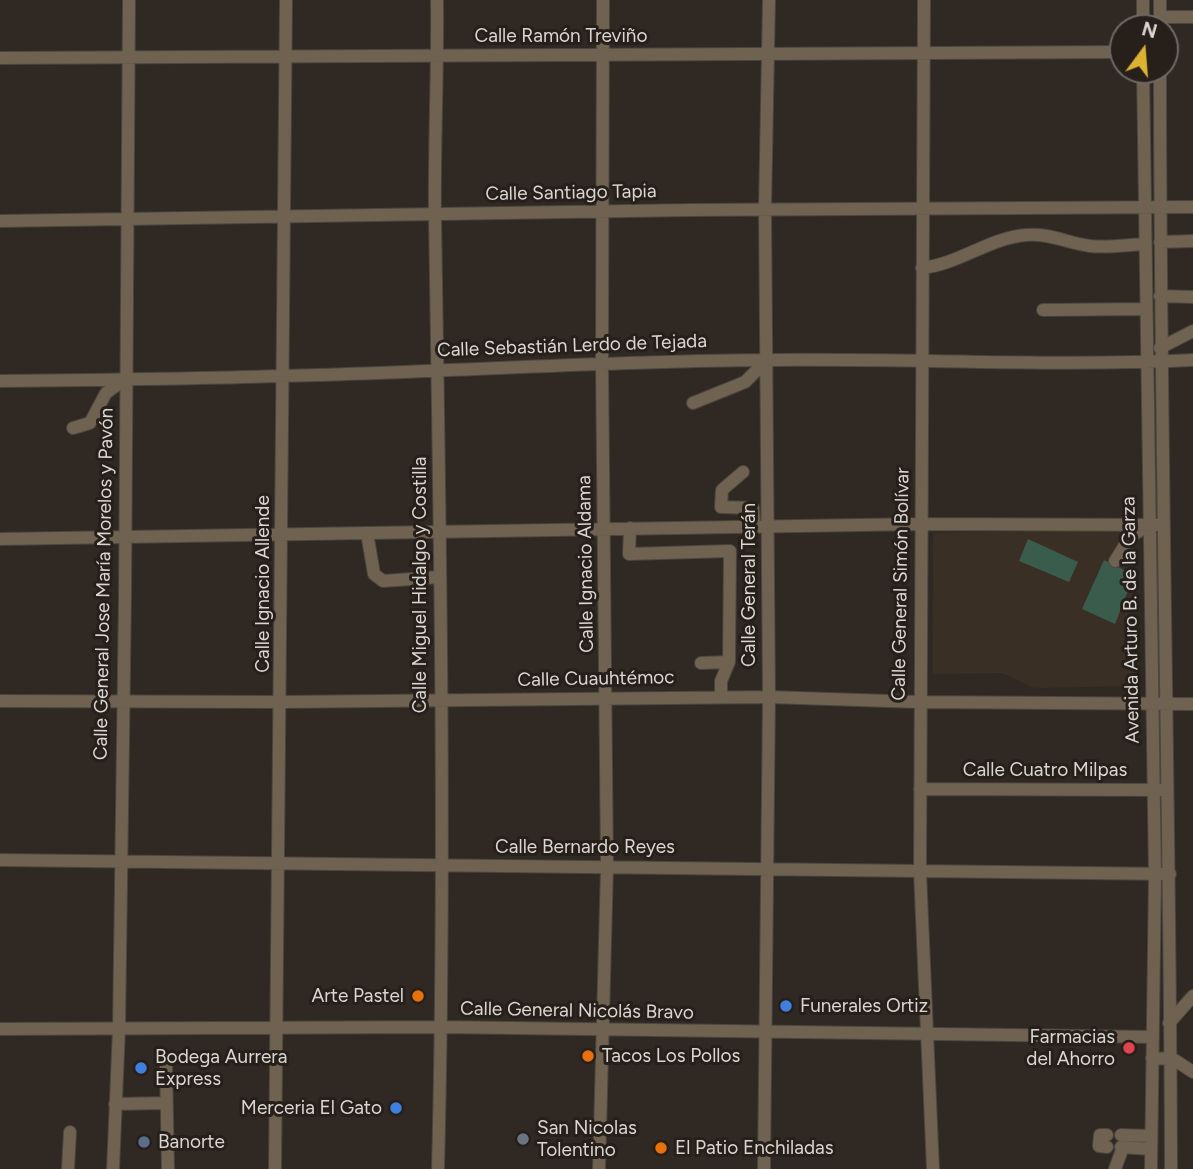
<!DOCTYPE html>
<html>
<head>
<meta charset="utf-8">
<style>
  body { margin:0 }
  #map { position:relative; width:1193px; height:1169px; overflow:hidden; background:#302923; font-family:Figtree,sans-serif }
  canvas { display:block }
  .north { position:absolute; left:1109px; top:14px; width:70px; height:70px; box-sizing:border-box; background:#261f1a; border:2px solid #6e6864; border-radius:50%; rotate:16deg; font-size:19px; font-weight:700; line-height:28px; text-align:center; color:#dad6d2 }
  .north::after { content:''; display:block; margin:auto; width:24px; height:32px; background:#dcb233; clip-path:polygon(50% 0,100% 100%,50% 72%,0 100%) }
</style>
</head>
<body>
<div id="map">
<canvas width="1193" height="1169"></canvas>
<div class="north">N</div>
</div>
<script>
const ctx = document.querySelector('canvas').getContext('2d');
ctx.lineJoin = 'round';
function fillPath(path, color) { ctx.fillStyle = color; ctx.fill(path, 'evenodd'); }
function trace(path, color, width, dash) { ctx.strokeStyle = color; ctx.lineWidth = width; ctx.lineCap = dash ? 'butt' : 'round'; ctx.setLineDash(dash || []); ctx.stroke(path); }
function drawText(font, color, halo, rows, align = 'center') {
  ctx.font = font + ' Figtree,sans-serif'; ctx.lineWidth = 6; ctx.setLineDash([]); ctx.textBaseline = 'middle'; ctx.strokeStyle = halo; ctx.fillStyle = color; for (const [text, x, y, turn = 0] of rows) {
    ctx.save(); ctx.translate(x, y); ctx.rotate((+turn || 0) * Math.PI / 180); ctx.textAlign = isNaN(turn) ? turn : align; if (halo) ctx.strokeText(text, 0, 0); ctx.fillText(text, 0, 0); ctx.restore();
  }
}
fillPath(new Path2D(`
  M1133 530 1136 686 1035 688 1002 673 933 674V533Z`), '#3a2f24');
fillPath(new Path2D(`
  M1028 539 1078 562 1069 582 1019 561Z
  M1104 560 1134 575 1115 624 1082 609Z`), '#3a5c4c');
const minor = new Path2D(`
  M437 0C438 72 434 145 435 217 440 534 446 852 438 1169
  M924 0 920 872 933 1169
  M1160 17H1193
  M1143 28V0
  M1160 28V0
  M0 58 1123 52
  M1143 70 1155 875 1151 1169
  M1160 70C1160 436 1170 803 1171 1169
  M0 221 691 210 1193 207
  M1160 242 1193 241
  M922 268C959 264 989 238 1026 235 1050 233 1067 243 1090 246 1107 248 1126 245 1144 244
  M1160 296 1193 297
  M1043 310 1144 309
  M1160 348 1193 331
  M0 381C94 380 188 379 282 376 444 372 605 361 767 360 909 358 1051 367 1193 360
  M693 403 745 382 767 360
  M73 428 90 423 106 393 125 379
  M743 472 722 490 721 507 753 508 754 526
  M630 528 629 554 730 551 729 662 701 663
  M367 533 374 574 383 581 439 577
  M0 539 921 524 1163 525
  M1115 561 1130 537 1147 526
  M721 697V681L729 662
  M0 701 281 702 769 697 919 702 1193 704
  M920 789 1162 790
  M0 860 1170 874
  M1169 1023 1193 996
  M0 1029 441 1027 1153 1037
  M1152 1058 1173 1059 1193 1072
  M166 1065 168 1169
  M115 1104 166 1103
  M1121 1135 1151 1136
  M1107 1147 1099 1146 1100 1135H1107
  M1121 1147 1151 1149
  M68 1169 70 1132
  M113 1169 119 1029 125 596 129 0
  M275 1169 286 0
  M599 1169 607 867 602 363 603 0
  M764 1169 769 697 765 209 769 0
  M1115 1169 1123 1147`);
trace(minor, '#4b453f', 14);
trace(minor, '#6f6251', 12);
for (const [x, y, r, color] of [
  [418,996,7,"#e8710a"],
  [786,1006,7,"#3f7fe0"],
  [1129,1048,7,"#e0444e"],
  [588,1056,7,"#e8710a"],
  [141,1068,7,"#3f7fe0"],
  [396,1108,7,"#3f7fe0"],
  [523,1139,7,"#6b7280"],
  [144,1142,7,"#5c6f8a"],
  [661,1148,7,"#e8710a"]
]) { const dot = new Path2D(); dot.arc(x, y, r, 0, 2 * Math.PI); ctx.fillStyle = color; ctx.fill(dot); trace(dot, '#261f1a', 2.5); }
drawText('19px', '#dad6d2', '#261f1a', [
  ["Calle Ramón Treviño",561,36],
  ["Calle Santiago Tapia",571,193,-1],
  ["Calle Sebastián Lerdo de Tejada",572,346,-2],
  ["Calle Ignacio Aldama",586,564,-91],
  ["Calle General Jose María Morelos y Pavón",104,584,-89],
  ["Calle Ignacio Allende",263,584,-90],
  ["Calle General Simón Bolívar",901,584,-89],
  ["Calle Miguel Hidalgo y Costilla",420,585,-90],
  ["Calle General Terán",749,585,-90],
  ["Avenida Arturo B. de la Garza",1131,620,-91],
  ["Calle Cuauhtémoc",596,679,-1],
  ["Calle Cuatro Milpas",1045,770],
  ["Calle Bernardo Reyes",585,847],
  ["Calle General Nicolás Bravo",577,1011,1]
]);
drawText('19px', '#dad6d2', '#261f1a', [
  ["Arte Pastel",404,996,"right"],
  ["Funerales Ortiz",800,1006],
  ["Farmacias",1115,1037,"right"],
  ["del Ahorro",1115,1059,"right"],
  ["Tacos Los Pollos",602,1056],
  ["Bodega Aurrera",155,1057],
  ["Express",155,1079],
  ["Merceria El Gato",382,1108,"right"],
  ["San Nicolas",537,1128],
  ["Tolentino",537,1150],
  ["Banorte",158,1142],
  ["El Patio Enchiladas",675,1148]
], 'left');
</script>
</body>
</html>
